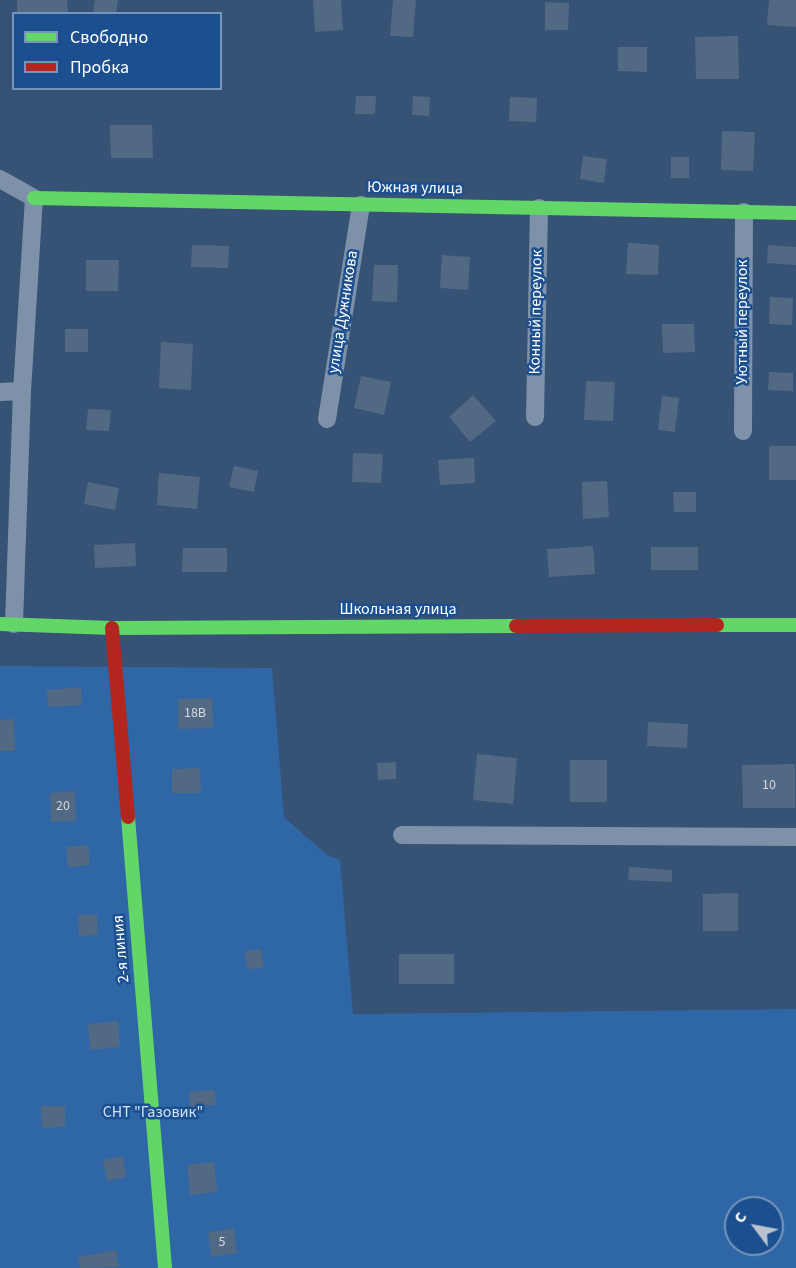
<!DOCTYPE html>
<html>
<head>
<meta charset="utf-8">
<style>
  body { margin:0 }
  #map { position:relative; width:796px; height:1268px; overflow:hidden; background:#365274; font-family:"Source Sans 3",sans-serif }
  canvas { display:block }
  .legend { position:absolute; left:12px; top:12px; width:210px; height:78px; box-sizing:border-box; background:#1b4f8f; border:2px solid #7695bc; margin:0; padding:8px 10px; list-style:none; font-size:18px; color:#fff }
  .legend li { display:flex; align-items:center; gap:12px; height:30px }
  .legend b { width:30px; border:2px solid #7695bc }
  .north { position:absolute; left:724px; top:1196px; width:60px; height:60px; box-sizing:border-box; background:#1b4f8f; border:2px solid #7695bc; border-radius:50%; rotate:302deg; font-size:16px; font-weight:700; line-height:24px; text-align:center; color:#fff }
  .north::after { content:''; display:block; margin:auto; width:21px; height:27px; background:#b9c2ce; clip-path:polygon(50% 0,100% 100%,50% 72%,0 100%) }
</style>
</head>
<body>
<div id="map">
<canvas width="796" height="1268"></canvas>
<ul class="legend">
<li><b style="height:8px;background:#63d668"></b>Свободно</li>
<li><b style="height:8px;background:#b3261e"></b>Пробка</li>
</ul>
<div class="north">С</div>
</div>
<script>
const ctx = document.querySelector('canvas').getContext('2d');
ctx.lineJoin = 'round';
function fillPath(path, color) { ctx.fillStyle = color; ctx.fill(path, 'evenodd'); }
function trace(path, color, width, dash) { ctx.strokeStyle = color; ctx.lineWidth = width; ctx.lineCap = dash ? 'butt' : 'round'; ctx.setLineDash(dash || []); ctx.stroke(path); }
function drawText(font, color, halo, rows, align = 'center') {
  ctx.font = font + ' "Source Sans 3",sans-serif'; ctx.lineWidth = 5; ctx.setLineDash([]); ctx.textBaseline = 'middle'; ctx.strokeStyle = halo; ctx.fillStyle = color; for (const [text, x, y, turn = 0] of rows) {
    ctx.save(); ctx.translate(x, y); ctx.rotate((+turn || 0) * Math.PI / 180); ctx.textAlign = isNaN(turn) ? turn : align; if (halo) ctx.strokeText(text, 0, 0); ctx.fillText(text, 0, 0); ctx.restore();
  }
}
fillPath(new Path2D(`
  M0 666 272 668 284 817 327 855 340 860 353 1014 796 1009V1268H0ZM736 1208H772V1244H736Z`), '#2f66a5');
fillPath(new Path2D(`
  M17 0H67L68 14H17Z
  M95 0H118L116 14H93Z
  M313 0H341L343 30 315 32Z
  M393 0H416L413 37 390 36Z
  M769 0H796V27L767 25Z
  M545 2 569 3 568 30H545Z
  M738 36 739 79H696L695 37Z
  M618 47H647V72L618 71Z
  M356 96H376L375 114H355Z
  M413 96 430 97 429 116 412 115Z
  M510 97 537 98 536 122 509 121Z
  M110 125H152L153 158H111Z
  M722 131 755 132 753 171 721 170Z
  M583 156 607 159 604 183 580 179Z
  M671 157H689V178H671Z
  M628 243 659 245 658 275 626 274Z
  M192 245 229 246 228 268 191 267Z
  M768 245 796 247V265L767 263Z
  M442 255 470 257 468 290 440 288Z
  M86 260H119L118 291H86Z
  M374 265H398L397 302 372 301Z
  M770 297 793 298 792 325 769 324Z
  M662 324H694L695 352 663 353Z
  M65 329H88V352H65Z
  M161 342 193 344 191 390 159 388Z
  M769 372 793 373V391L768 390Z
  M361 376 391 382 384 415 354 408Z
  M586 381 615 382 613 421 584 420Z
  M473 395 496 421 470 442 449 417Z
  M662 396 679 398 675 432 658 430Z
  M88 409 111 410 109 431 86 430Z
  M769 446H796V480H769Z
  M353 453 383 454 381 483 352 482Z
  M474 458 475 483 440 485 438 460Z
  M234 466 258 471 254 492 229 487Z
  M159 473 200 477 197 509 157 505Z
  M607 481 609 517 583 519 582 482Z
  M88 482 119 488 115 510 84 504Z
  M673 492H696V512H674Z
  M135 543 136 566 95 568 94 545Z
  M593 546 595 574 549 577 547 549Z
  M651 547H698V570H651Z
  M183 548H227V572H182Z
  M81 687 82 705 48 707 47 690Z
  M212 698 213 728 178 729V699Z
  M14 719 15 751H0V720Z
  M648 722 688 724 687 748 647 746Z
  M477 754 517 758 513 804 473 800Z
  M570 760H607V802H570Z
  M396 762V779L378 780 377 763Z
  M795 764V808H743L742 765Z
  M200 768 201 793H172V769Z
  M75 791 76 821 51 822 50 793Z
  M88 845 90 865 68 867 66 847Z
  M629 867 672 870V882L628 880Z
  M738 893V931H703V894Z
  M97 914 98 935 79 936 78 915Z
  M261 949 264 968 247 969 245 951Z
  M399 954H454V984H399Z
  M118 1021 120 1047 90 1050 88 1024Z
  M215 1090 216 1105 190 1107 189 1092Z
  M41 1106H65V1127L42 1128Z
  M123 1156 126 1177 107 1181 103 1160Z
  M214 1162 217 1192 190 1195 187 1165Z
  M234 1228 237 1253 211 1257 208 1232Z
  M116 1250 119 1267 80 1268 78 1257Z`), '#526984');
trace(new Path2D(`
  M0 179 34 198 22 391 14 624
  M0 392 22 391
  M535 417 539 208
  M327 419 361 205
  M743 431 744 212
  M402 835 796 837`), '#7d92a8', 18);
trace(new Path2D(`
  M34 198 796 213
  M0 624 112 628 516 626
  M717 625H796
  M128 817 165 1268`), '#63d668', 14);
trace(new Path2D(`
  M516 626 717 625
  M112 628 128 817`), '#b3261e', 14);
drawText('14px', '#d4dae0', null, [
  ["18В",195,714],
  ["10",769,786],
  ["20",63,807],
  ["5",222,1243]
]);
drawText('16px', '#fff', '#1b4f8f', [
  ["Южная улица",415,189,1],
  ["улица Дужникова",344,312,-81],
  ["Конный переулок",537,312,-89],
  ["Уютный переулок",743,322,-90],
  ["Школьная улица",398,610],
  ["2-я линия",122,949,-95]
]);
drawText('16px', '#cfe3fa', '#1b4f8f', [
  ["СНТ \"Газовик\"",153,1113]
]);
</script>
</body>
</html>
